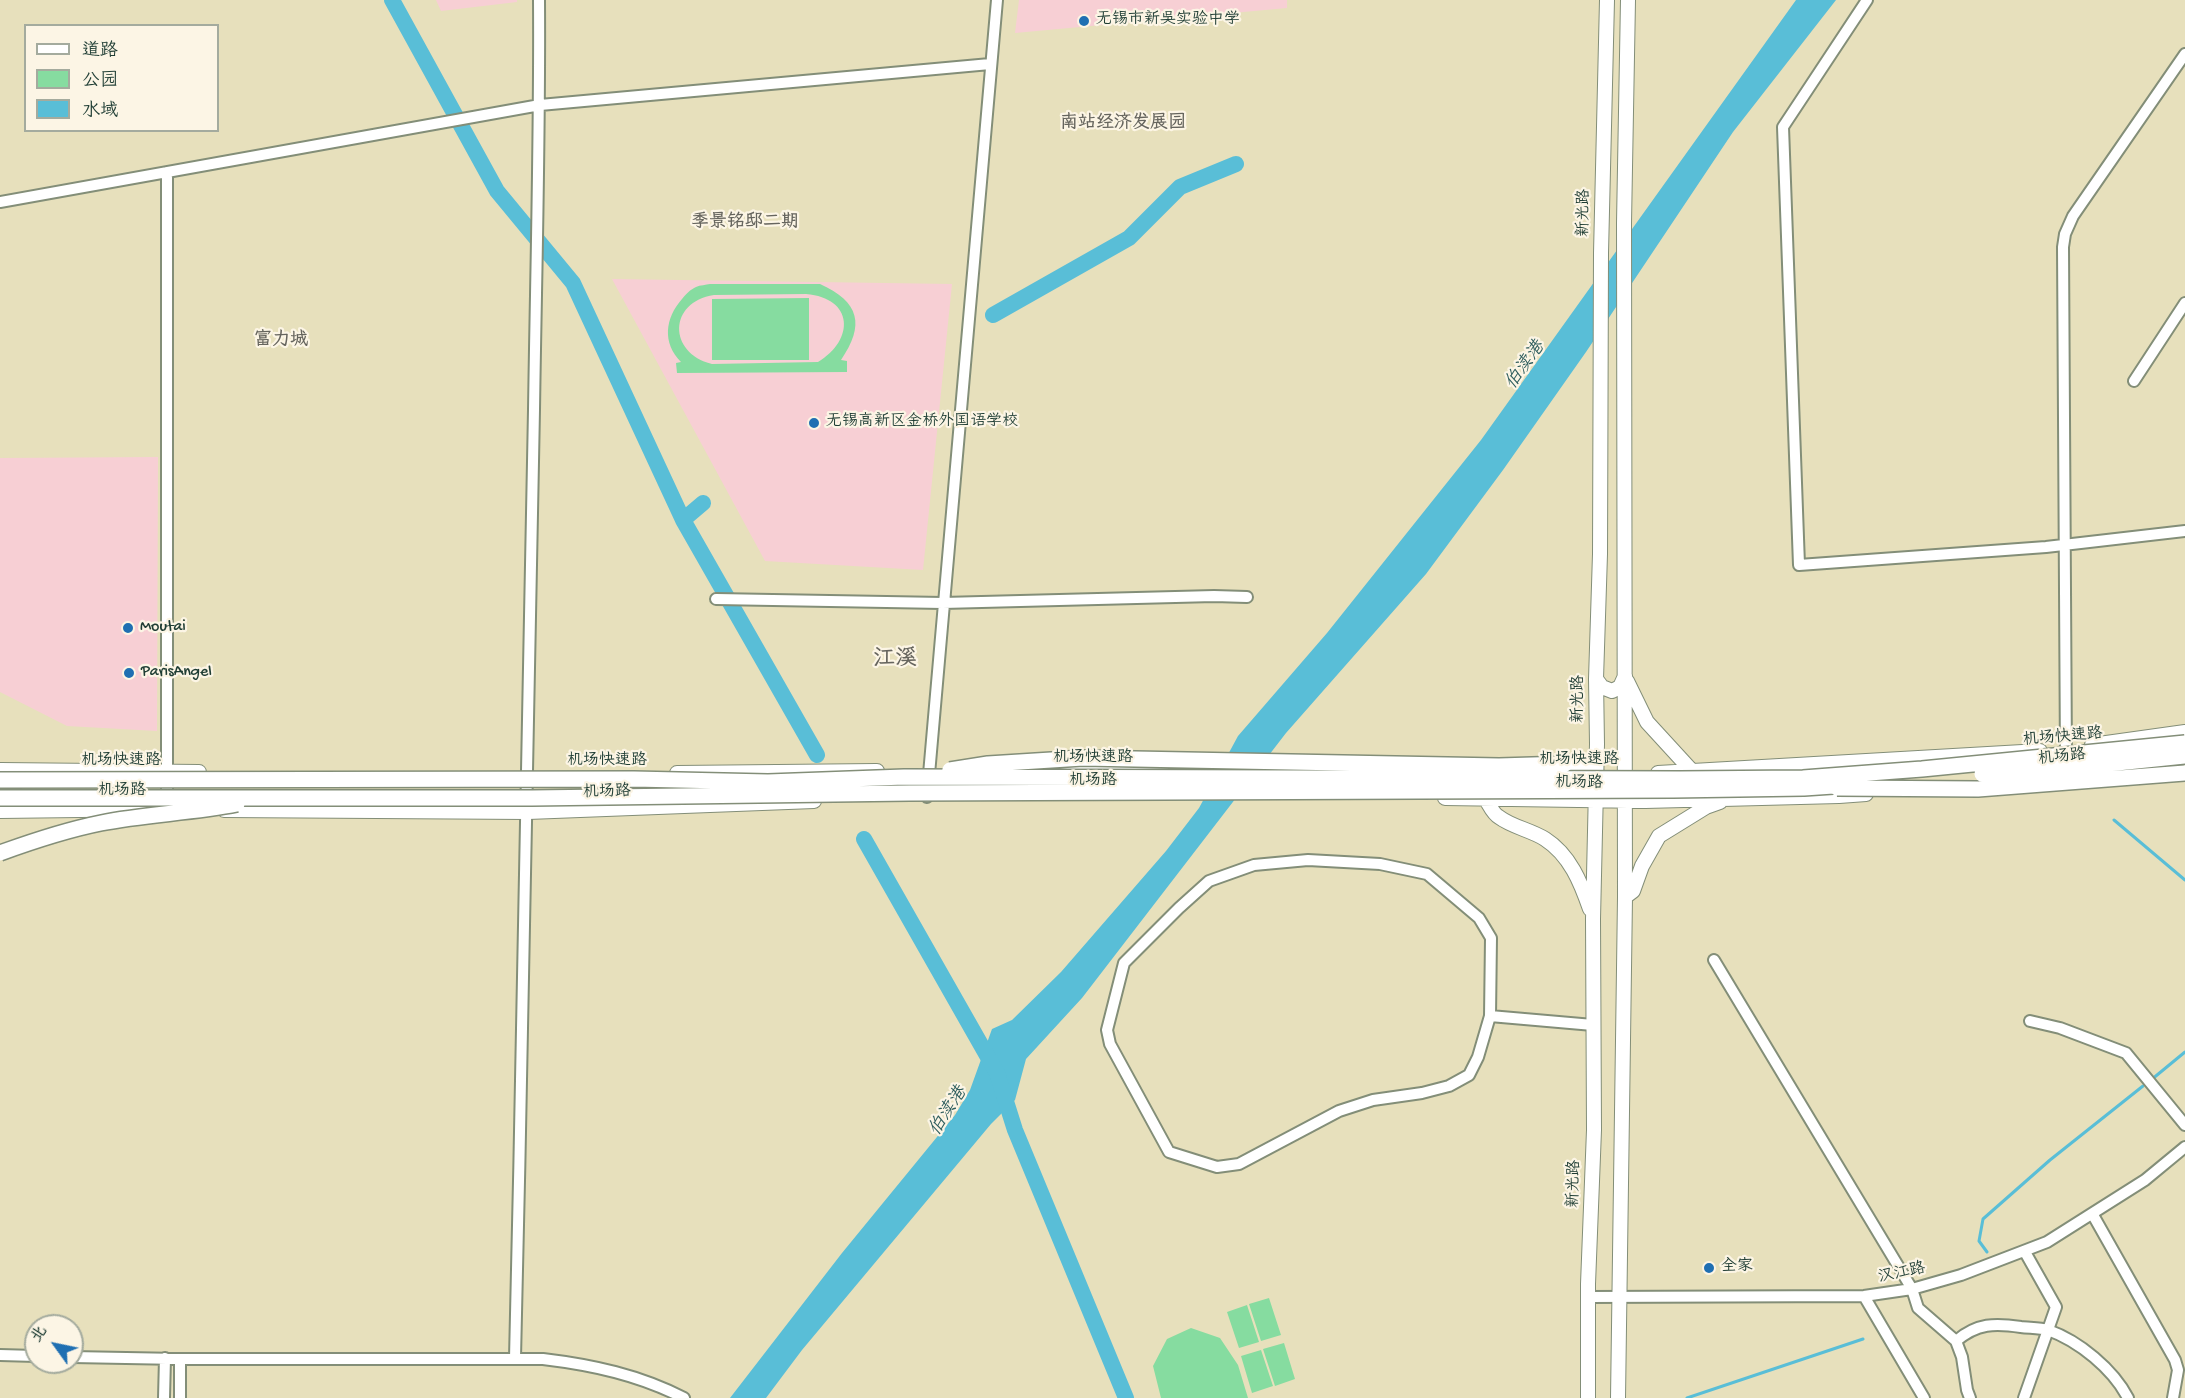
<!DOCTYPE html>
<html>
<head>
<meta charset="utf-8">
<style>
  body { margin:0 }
  #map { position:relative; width:2185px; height:1398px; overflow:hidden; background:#e7e0bc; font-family:"Gochi Hand","LXGW WenKai TC",sans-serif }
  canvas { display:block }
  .legend { position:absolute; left:24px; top:24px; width:195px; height:108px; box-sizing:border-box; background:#fcf5e5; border:2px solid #a4ab9e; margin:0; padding:8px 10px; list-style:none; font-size:18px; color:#1f3d34 }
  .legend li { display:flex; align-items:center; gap:12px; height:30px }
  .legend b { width:30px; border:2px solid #a4ab9e }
  .north { position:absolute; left:24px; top:1314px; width:60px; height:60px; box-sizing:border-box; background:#fcf5e5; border:2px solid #a4ab9e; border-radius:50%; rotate:303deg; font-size:16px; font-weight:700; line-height:24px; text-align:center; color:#1f3d34 }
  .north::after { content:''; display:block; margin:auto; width:21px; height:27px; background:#1f6fb2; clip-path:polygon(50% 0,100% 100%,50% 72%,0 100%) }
</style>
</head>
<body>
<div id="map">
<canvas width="2185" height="1398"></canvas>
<ul class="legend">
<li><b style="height:8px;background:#fff"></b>道路</li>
<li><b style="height:16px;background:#86dca0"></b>公园</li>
<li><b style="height:16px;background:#59bed7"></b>水域</li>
</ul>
<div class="north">北</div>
</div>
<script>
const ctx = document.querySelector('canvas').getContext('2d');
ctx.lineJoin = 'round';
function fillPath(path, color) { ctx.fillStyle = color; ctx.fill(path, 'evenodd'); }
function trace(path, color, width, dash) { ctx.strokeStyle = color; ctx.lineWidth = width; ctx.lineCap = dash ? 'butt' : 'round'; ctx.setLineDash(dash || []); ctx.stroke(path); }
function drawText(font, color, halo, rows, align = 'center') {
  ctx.font = font + ' "Gochi Hand","LXGW WenKai TC",sans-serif'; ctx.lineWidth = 4.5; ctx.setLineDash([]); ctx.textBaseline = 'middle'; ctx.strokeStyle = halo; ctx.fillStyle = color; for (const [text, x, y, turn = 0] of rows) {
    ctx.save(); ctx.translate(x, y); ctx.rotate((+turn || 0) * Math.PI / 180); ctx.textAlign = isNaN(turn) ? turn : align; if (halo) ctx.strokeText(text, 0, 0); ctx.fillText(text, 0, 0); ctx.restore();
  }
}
fillPath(new Path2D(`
  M436 0H517V2L441 11Z
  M1019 0H1287V8L1015 33Z
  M612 279 952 284 923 570 765 561Z
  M158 457 157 731 67 726 0 692V458Z`), '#f7cfd4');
fillPath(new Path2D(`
  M710 284H820C860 302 865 325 841 360L847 361V372L677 373 676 363 681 362C662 343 665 318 682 299 685 295 691 289 696 287 700 285 706 285 710 284ZM806 294C854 298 855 340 818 362L712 364C668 353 668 302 714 295Z
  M809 298V360H712V299Z
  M1269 1298 1281 1335 1261 1341 1249 1304Z
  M1247 1305 1259 1342 1239 1348 1227 1312Z
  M1191 1328 1220 1338 1238 1365 1248 1398H1161L1153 1366 1167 1339Z
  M1284 1343 1295 1379 1275 1386 1263 1349Z
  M1261 1350 1273 1386 1252 1393 1241 1356Z`), '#86dca0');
fillPath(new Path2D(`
  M1796 0H1836L1733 132 1586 352 1503 470 1426 574 1286 733 1082 998 1026 1059 1015 1100 991 1124 802 1350 766 1398H730L842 1253 955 1115 970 1090 992 1029 1012 1020 1061 972 1166 851 1199 808 1238 736 1327 633 1481 440Z`), '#59bed7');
trace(new Path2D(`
  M2114 820 2185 880
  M2151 1080 2185 1052
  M1987 1252 1979 1241 1983 1219 2050 1160 2143 1086
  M1687 1398 1863 1339`), '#59bed7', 3);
trace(new Path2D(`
  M392 0 497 191 573 283 683 520 817 755
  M993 315 1129 238 1180 187 1236 164
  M683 520 703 503
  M864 839 997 1073 1015 1130 1126 1398`), '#59bed7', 16);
const minor = new Path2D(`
  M1867 0 1783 127 1799 565 2046 547 2185 531
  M0 202 540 105 990 64
  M2134 381 2185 303
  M716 599 943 603 1214 596 1247 597
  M2066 761 2063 247 2065 234 2073 216 2185 54
  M927 797 997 0
  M167 809V172
  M1714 960 1912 1289 1918 1308 1956 1341 1962 1357 1967 1390 1970 1398
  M1490 1016 1478 1057 1469 1075 1449 1086 1422 1093 1373 1100 1339 1111 1239 1164 1217 1167 1169 1152 1110 1044 1107 1030 1124 963 1179 908 1209 881 1254 865 1308 860 1380 864 1427 874 1479 918 1491 938 1490 1016 1593 1025
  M2030 1021 2060 1028 2126 1053 2185 1125
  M2093 1215 2175 1360 2178 1370 2173 1398
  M1864 1296 1924 1398
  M1588 1297 1864 1296 1912 1289 1961 1275 2047 1242 2145 1180 2185 1147
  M1956 1341C1977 1323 1995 1323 2021 1327 2029 1328 2040 1328 2048 1330 2079 1341 2113 1369 2128 1398
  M0 1355 36 1356
  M72 1357 180 1359H543C593 1365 639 1375 684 1398
  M515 1358C522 1042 530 726 534 410 536 273 540 136 539 0
  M164 1398 165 1358
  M180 1398V1359
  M2024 1398 2056 1307 2025 1252`);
const major = new Path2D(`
  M1596 679 1602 687 1612 691 1620 687 1625 676
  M1627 681 1647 722 1691 770
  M2092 745 2185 732
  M1046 767 1345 771
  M0 770 199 772
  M677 773 877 771
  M1658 773 2040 751
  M1445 798 1645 801 1839 796 1866 794
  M1485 798C1489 804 1493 814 1499 817 1512 827 1531 830 1545 839 1570 855 1581 883 1590 909
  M224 810 528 812 814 801
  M0 811 160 809
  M1625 897 1633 891 1642 866 1659 836 1706 807 1720 802
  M1588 1398V1284L1594 1130 1593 919 1597 744 1596 679 1600 554 1601 253 1607 0
  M1618 1398 1625 897 1624 223 1628 0`);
const highway = new Path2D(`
  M1565 764 1596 773`);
trace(minor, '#838e78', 14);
trace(major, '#838e78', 16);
trace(highway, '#838e78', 18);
trace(minor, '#fff', 10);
trace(major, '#fff', 14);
trace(highway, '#fff', 15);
const highwayBridge = new Path2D(`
  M950 770 988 764 1083 758 1499 766 1565 764
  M1982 774 2069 768 2185 756
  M0 780 634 779 768 782 904 777 1680 779 1803 778 1922 769 2185 743
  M1837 788 1978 789 2185 773
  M0 798H532L910 793 1673 790 1804 788 1848 785
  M0 853C33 841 66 830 101 823 146 814 192 813 237 804`);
trace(highwayBridge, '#838e78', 18, []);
trace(highwayBridge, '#fff', 15);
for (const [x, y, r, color] of [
  [1084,21,6,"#1f6fb2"],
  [814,423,6,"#1f6fb2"],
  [128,628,6,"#1f6fb2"],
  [129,673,6,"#1f6fb2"],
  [1709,1268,6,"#1f6fb2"]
]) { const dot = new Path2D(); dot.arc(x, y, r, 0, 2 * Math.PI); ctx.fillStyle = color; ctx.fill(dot); trace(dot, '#fcf5e5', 2); }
drawText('16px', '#1f3d34', '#fcf5e5', [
  ["无锡市新吴实验中学",1096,21],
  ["无锡高新区金桥外国语学校",826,423],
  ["Moutai",140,628],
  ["ParisAngel",141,673],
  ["全家",1721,1268]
], 'left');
drawText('16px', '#1f3d34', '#fcf5e5', [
  ["新光路",1585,213,-89],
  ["新光路",1580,699,-90],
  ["机场快速路",2063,738,-5],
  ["机场路",2062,758,-6],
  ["机场快速路",1093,759],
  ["机场快速路",1579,761],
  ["机场快速路",121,762],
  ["机场快速路",607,762],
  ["机场路",1093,782],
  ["机场路",1579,784,1],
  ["机场路",122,792],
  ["机场路",607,793,-2],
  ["新光路",1575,1184,-88],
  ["汉江路",1902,1274,-12]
]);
drawText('bold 18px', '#66655e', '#fcf5e5', [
  ["南站经济发展园",1123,124],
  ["季景铭邸二期",745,223],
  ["富力城",281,341]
]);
drawText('italic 18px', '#2e5d5d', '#fcf5e5', [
  ["伯渎港",1526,366,-54],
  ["伯渎港",949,1112,-57]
]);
drawText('bold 22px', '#66655e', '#fcf5e5', [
  ["江溪",895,661]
]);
</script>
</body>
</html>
